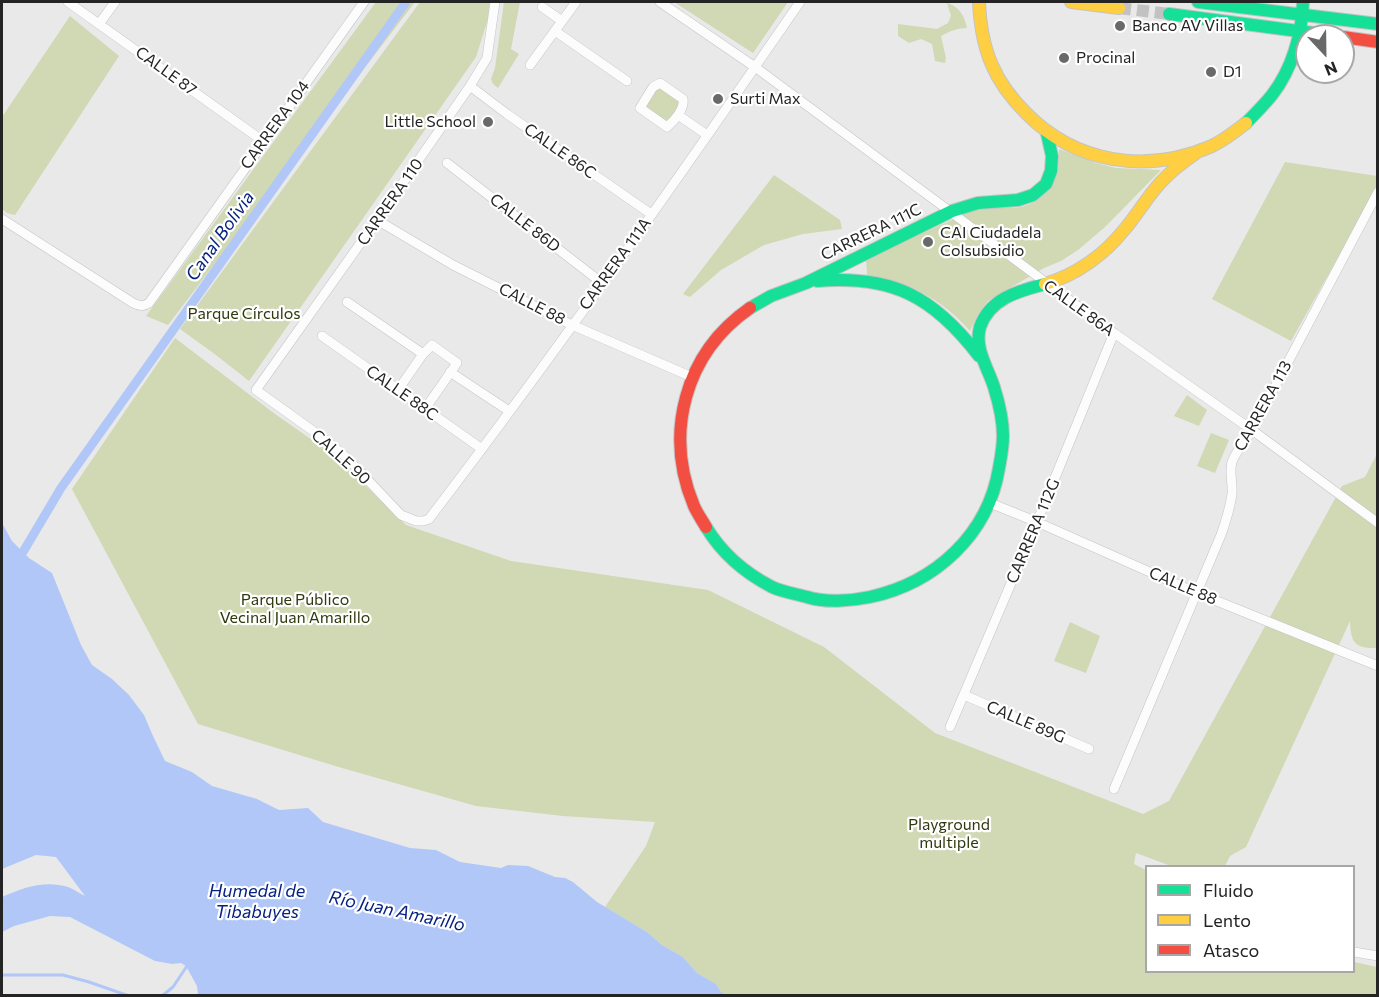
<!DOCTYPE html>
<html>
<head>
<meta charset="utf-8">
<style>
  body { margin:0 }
  #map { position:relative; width:1379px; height:997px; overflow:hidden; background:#e9e9e9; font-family:Commissioner,sans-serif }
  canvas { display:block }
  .frame { position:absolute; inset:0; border:3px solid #242425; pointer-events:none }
  .legend { position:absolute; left:1145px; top:865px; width:210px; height:108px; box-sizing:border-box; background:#fff; border:2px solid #a7a7a8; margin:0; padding:8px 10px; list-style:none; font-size:18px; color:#242425 }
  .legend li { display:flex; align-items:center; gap:12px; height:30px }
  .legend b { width:30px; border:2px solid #a7a7a8 }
  .north { position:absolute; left:1295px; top:24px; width:60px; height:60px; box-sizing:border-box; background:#fff; border:2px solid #a7a7a8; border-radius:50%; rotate:158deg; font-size:16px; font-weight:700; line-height:24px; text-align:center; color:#242425 }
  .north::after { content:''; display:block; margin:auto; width:21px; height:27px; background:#69696a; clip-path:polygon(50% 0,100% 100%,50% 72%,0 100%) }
</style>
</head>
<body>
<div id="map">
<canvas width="1379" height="997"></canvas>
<div class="frame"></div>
<ul class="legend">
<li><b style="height:8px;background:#16e098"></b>Fluido</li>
<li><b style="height:8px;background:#ffcf43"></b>Lento</li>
<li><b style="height:8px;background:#f24e42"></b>Atasco</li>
</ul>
<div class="north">N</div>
</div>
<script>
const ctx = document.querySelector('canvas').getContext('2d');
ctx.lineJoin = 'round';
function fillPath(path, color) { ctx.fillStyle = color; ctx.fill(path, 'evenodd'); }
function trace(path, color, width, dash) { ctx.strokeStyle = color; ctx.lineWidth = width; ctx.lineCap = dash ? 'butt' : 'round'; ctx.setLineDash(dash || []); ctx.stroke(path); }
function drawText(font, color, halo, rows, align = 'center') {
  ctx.font = font + ' Commissioner,sans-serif'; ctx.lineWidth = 4.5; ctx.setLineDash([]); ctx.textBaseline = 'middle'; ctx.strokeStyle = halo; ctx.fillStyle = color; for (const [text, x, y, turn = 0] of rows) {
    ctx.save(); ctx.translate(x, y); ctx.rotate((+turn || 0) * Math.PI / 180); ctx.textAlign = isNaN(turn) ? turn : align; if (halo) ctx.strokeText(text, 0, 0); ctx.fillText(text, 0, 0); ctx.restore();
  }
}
fillPath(new Path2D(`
  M376 2H415L168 325 146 316Z
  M420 2H490L488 19 476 57 249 381 216 355 180 329Z
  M504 2H520L511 49 519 54 498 88 493 84 491 79 495 68Z
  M674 2H788L753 53Z
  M947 3C959 6 965 17 967 28 957 28 950 31 941 36L946 58 945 63 935 61 932 44 921 39 909 43 898 36V24L937 29 948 23 951 16Z
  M70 16 119 56 15 215 7 213 2 209V117Z
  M657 86 683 104 667 126 641 107Z
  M1059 149 1096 163 1116 168 1161 170 1105 227 1078 250 1061 261 1044 268 988 301 978 314 970 331C940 297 910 284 867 275L866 258 970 212C976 209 982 207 988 206 999 206 1010 209 1021 207 1039 203 1054 186 1058 168 1059 162 1059 155 1059 149Z
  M1285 162 1377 176V188L1291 341 1212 299Z
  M774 175 840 220 842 229 803 234 764 245 721 270 690 297 683 294Z
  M175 338 275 414 335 456 406 525 511 561 708 590 824 647 935 733 1143 814 1169 801 1342 486 1365 477 1377 454V646L1376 648C1352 649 1351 639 1350 621L1246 847 1230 856 1225 866H1171L1136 853 1134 864 1146 870V972H1354V962L1377 967V995H727L721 992 716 984 697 973 683 957 662 945 647 932 605 907 646 846 655 822 563 816 476 806 342 768 198 724 72 489Z
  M1187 395 1207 410 1199 426 1174 416Z
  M1211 433 1229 440 1215 473 1197 466Z
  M1070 622 1100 636 1086 673 1054 661Z`), '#d0d8b4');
fillPath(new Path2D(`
  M2 523 12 541 29 558 52 573 81 645 92 665 112 679 129 695 144 715 153 736 165 761 192 772 212 786 257 799 279 810 308 808 323 822 410 848 436 850 460 862 501 868 508 865 528 866 555 877 565 878 573 882 597 902 647 932 662 945 683 957 697 973 716 984 721 992 727 995H198L197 986 186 966 181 963 172 964 155 961 70 917 50 916 14 926 2 932V897C23 888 44 880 68 887 74 889 80 894 85 896L56 857 36 855 2 869Z`), '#b1c7f8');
trace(new Path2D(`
  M2 975H63L89 982 129 996
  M162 996 173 987 189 963`), '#b1c7f8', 3);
trace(new Path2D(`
  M23 552 61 488 406 2`), '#b1c7f8', 9);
trace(new Path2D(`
  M1119 8 1169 14`), '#c2c2c2', 12, [12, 6]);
const street = new Path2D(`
  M68 2 263 141
  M495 2 487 58 470 86 377 220 256 390 327 441 346 457 401 515 416 521H423L429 519C558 350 680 176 800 2
  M660 2 755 67 1114 333 1252 430 1378 523
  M542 7 562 21
  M99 24 115 2
  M555 31 627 81
  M530 65 576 2
  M660 83 683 99C685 109 674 121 667 127L640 108 653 87Z
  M470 86 507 114 651 214
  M678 115 707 135
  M447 163 602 283
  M2 219 133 303C139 306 143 307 149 303L364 2
  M377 220 453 265 572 325 692 377
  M347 302 423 354
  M322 336 482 449
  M450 372 509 411
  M398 390 423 354 432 345 457 363 425 409
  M990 503 1037 522 1197 593 1378 666
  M964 695 1089 749
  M950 727 1037 522 1114 333
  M1114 789 1221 535C1226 521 1230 508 1232 494 1233 483 1229 472 1232 462 1236 451 1246 440 1252 430L1378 192
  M1354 952 1378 956`);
const fast = new Path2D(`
  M1198 2 1378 24
  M1169 14 1336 36
  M1246 123C1255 114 1264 105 1272 95 1292 69 1302 35 1303 2
  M817 281C892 275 933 296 979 356
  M750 308 771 296 806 283 952 211 978 203 1018 200 1033 195 1046 184 1051 171 1052 156 1047 134
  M706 527C721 552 745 573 772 587 783 592 796 594 807 597 825 603 851 601 870 597 935 583 988 535 999 468 1001 457 1003 447 1003 436 1003 420 999 403 994 387 988 368 974 348 980 327 990 298 1019 291 1045 284`);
const slow = new Path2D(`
  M979 2C980 23 983 45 992 65 1000 84 1012 99 1026 113 1076 164 1147 174 1212 146 1224 140 1236 131 1246 123
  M1071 2 1119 8
  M1045 284C1076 275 1104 255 1124 230 1137 215 1147 197 1161 182 1171 171 1183 162 1196 153`);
const jam = new Path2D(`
  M1343 37 1378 42
  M706 527C702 520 697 513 694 506 664 434 684 354 750 308`);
trace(street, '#c4c4c4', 10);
trace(fast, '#c4c4c4', 14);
trace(slow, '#c4c4c4', 14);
trace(jam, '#c4c4c4', 14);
trace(street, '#fcfcfc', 9);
trace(fast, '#16e098', 12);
trace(slow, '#ffcf43', 12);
trace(jam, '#f24e42', 12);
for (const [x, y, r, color] of [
  [1120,26,6,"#69696a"],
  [1064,58,6,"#69696a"],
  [1211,72,6,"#69696a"],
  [718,99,6,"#69696a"],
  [488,122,6,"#69696a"],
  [928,242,6,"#69696a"]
]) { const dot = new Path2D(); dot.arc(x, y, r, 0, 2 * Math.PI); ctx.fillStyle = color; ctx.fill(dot); trace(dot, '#fff', 2); }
drawText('16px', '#242425', '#fff', [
  ["Banco AV Villas",1132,26],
  ["Procinal",1076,58],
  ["D1",1223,72],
  ["Surti Max",730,99],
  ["Little School",476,122,"right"],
  ["CAI Ciudadela",940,233],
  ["Colsubsidio",940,251]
], 'left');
drawText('16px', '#242425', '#fff', [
  ["CALLE 87",166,71,36],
  ["CARRERA 104",275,125,-54],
  ["CALLE 86C",560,151,35],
  ["CARRERA 110",390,202,-55],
  ["CALLE 86D",525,223,38],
  ["CARRERA 111C",871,232,-26],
  ["CARRERA 111A",615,264,-54],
  ["CALLE 88",532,304,27],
  ["CALLE 86A",1079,308,36],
  ["CALLE 88C",402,393,35],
  ["CARRERA 113",1263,406,-61],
  ["CALLE 90",341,457,42],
  ["CARRERA 112G",1033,531,-67],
  ["CALLE 88",1183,586,23],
  ["CALLE 89G",1026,722,23]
]);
drawText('16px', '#30380d', '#fff', [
  ["Parque Círculos",244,314],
  ["Parque Público",295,600],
  ["Vecinal Juan Amarillo",295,618],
  ["Playground",949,825],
  ["multiple",949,843]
]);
drawText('italic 18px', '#062280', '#fff', [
  ["Canal Bolivia",220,236,-55],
  ["Humedal de",257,891],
  ["Tibabuyes",257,912],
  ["Río Juan Amarillo",397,911,12]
]);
</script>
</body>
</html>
